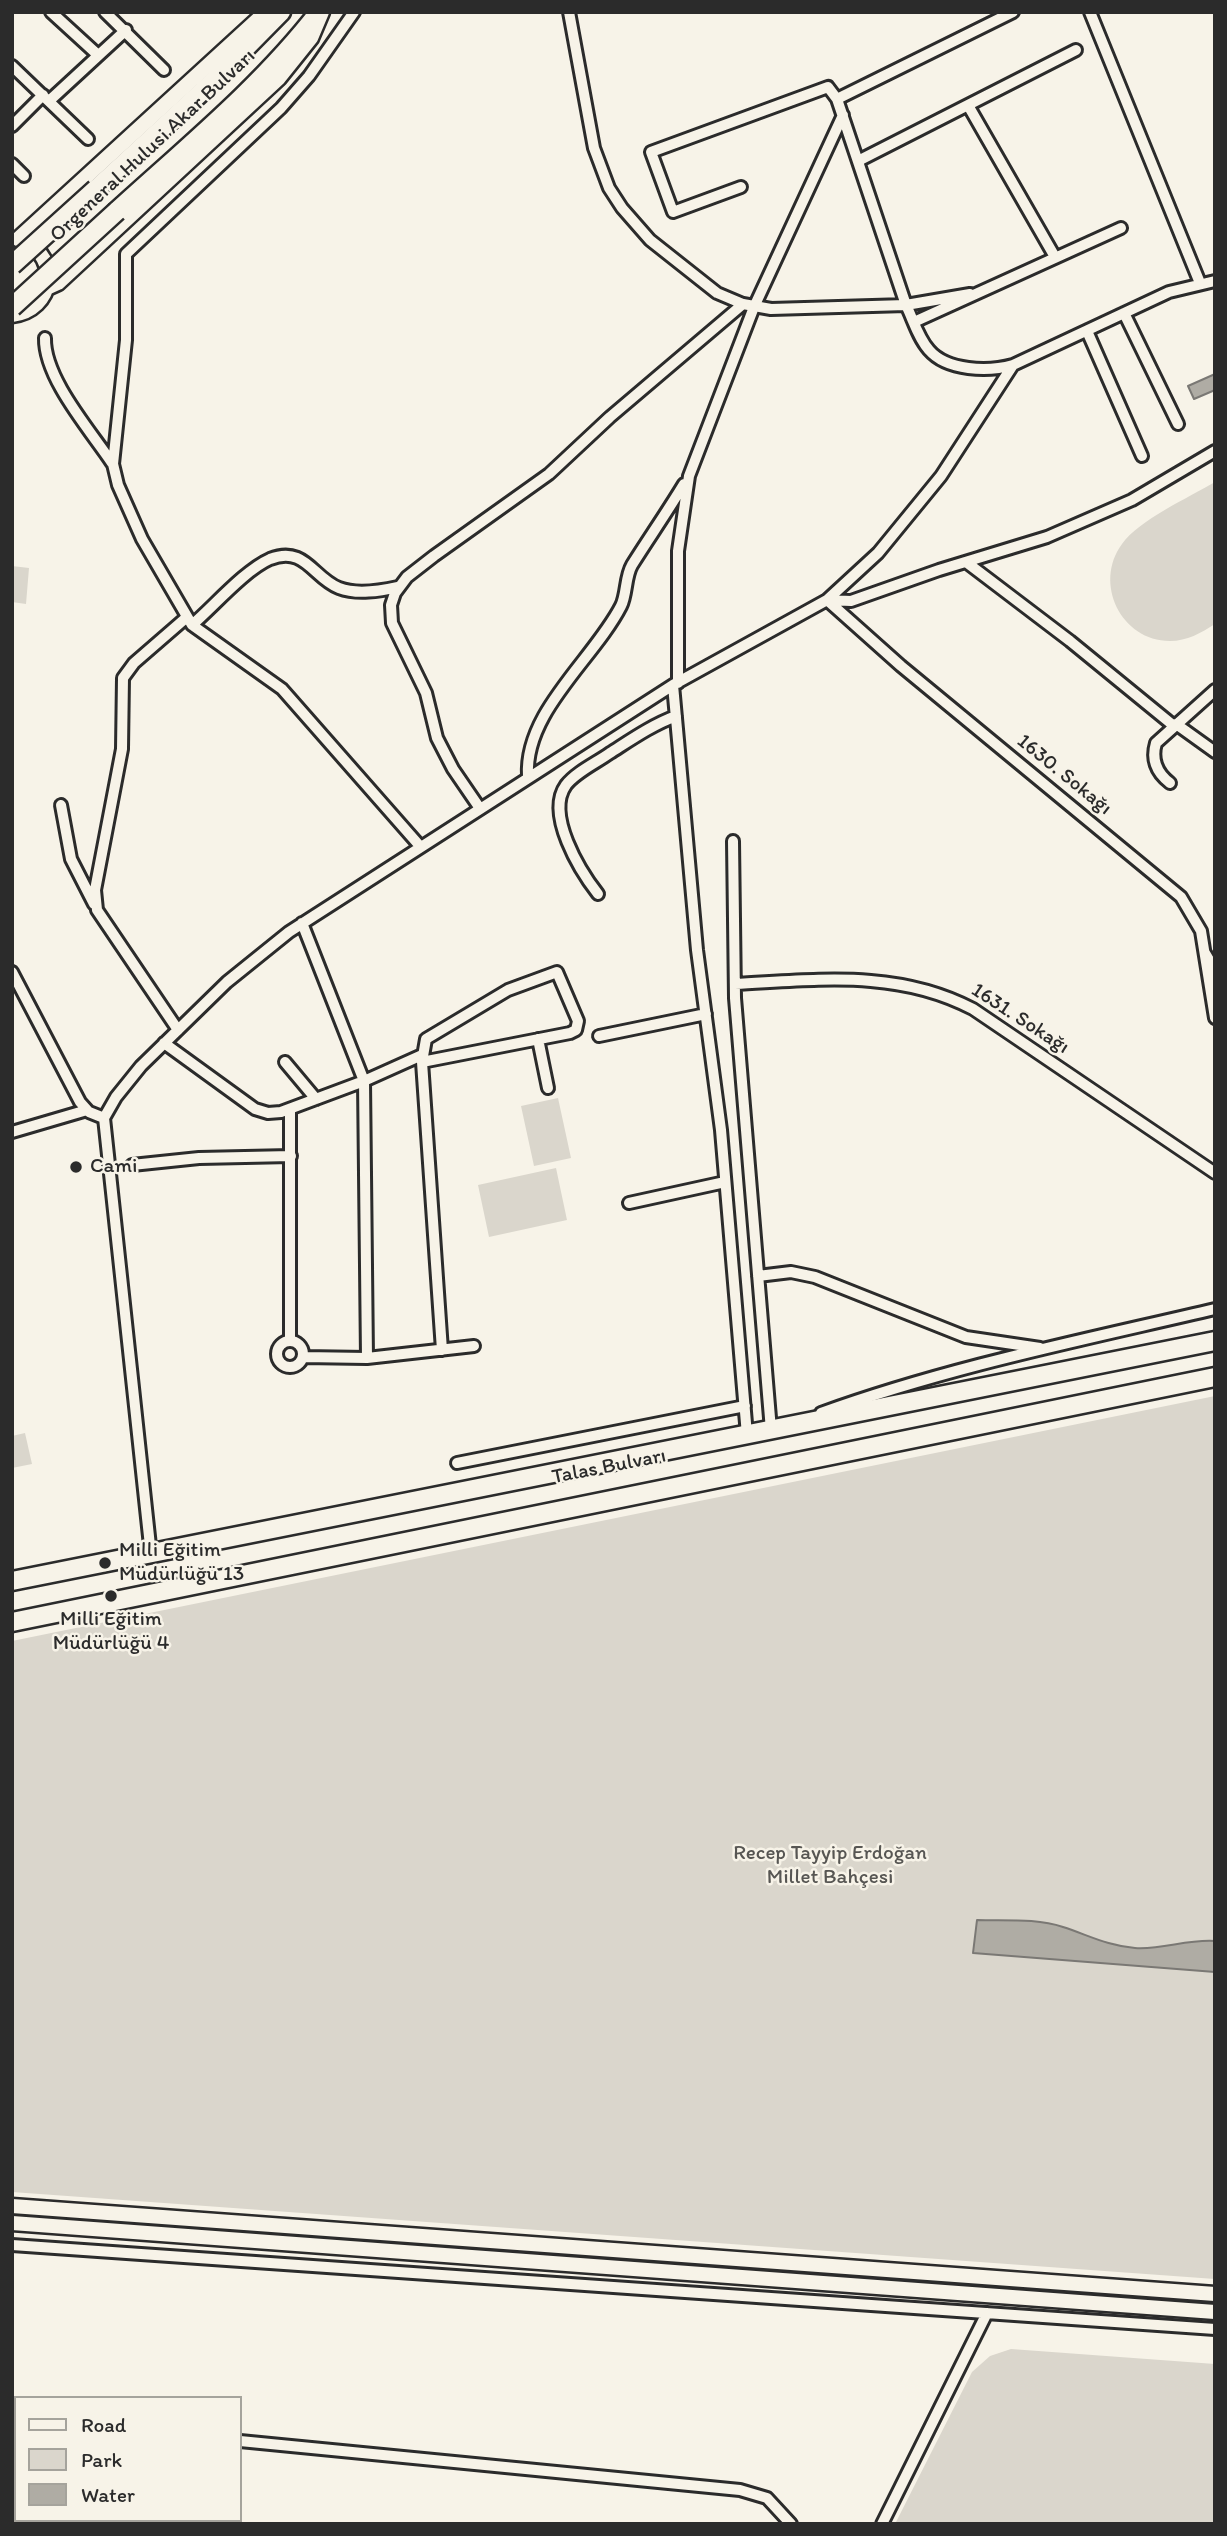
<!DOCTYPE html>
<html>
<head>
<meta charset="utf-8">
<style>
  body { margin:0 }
  #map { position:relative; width:1227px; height:2536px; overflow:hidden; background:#f7f3e8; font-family:Itim,sans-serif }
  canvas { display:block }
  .frame { position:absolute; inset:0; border:14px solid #2b2b2b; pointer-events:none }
  .legend { position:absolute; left:14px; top:2396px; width:228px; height:126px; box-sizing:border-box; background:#f7f3e8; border:2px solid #a5a39c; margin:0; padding:9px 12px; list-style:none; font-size:21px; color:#2b2b2b }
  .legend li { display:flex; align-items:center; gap:14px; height:35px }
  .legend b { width:35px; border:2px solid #a5a39c }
</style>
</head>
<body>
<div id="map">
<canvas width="1227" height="2536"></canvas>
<div class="frame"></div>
<ul class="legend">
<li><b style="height:9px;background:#f7f3e8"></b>Road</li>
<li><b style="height:19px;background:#dad6cc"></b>Park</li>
<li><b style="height:19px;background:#afaca4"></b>Water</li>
</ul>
</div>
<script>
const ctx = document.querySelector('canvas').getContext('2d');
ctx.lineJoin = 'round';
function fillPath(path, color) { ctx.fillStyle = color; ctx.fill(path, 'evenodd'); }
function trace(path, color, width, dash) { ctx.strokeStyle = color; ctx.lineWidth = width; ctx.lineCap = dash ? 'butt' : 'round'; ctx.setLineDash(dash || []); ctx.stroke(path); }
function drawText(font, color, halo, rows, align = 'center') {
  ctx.font = font + ' Itim,sans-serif'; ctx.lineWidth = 5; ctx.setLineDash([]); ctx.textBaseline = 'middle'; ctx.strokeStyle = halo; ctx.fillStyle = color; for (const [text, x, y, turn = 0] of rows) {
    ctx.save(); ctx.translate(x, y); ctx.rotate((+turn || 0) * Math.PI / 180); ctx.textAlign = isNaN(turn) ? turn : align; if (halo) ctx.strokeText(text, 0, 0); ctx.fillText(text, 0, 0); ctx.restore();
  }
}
fillPath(new Path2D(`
  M1215 482V624C1201 633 1187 641 1170 641 1121 641 1093 583 1122 544 1139 520 1188 498 1215 482Z
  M12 566 29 568 26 604 12 602Z
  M558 1098 571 1158 534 1166 521 1106Z
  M556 1168 567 1220 489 1237 478 1185Z
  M1215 1396V2279L12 2192V1641Z
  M25 1433 32 1464 12 1468V1436Z
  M1011 2349 1215 2364V2524H895L972 2372 990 2356Z`), '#dad6cc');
const water = new Path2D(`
  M1215 374V390L1194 399 1188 386Z
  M977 1920C1005 1921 1036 1918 1063 1927 1088 1935 1108 1946 1135 1948 1162 1950 1187 1939 1215 1941V1972L973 1953Z`);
fillPath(water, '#afaca4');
trace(water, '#7a7874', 2);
const minor = new Path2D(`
  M51 12 98 55
  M105 12 164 70
  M354 12 309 76 281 108 126 254V340L113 464 118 485 142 539 192 625 282 689 419 845
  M569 12 594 148 609 188 622 208 650 240 717 293 743 304 771 309 906 305 970 294
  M1090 12 1200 283
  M12 66 88 139
  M837 99 1013 12
  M49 101 126 30
  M969 107 1055 257
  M12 126 43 95
  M858 161 1076 50
  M12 164 24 176
  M741 187 673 212 651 152 828 87 837 99 906 305C913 319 918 338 929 350 947 371 988 372 1013 365L1169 292 1215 281
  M1124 313 1178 424
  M914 322 1121 228
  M1087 331 1142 456
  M45 338C44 378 90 430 112 463
  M966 562 1070 641 1174 726
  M827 600 901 666 1181 897 1201 931 1215 1018
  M827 600 851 601 939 570 1047 537 1132 500 1215 451
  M192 625C214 606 245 570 270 559 305 545 313 578 339 588 357 595 380 591 398 587
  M678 683V551L689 476 754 307 843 115
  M673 685 697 950 721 1130 747 1435
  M1176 724 1215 752
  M528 776C524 712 594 659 621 606 627 594 625 577 632 565 649 538 667 512 684 484
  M1170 783C1157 773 1151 760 1156 743L1215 690
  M61 805 71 859 94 904
  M479 807 453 769 437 738 426 693 392 623 391 605 395 593 407 577 434 556 549 474 610 417 743 304
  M733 841 735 998 771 1430 776 1429
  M598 894C580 871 545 814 566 785 576 772 596 763 610 753 632 739 652 725 676 716
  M302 923 364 1081 367 1358
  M1205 953 1215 970
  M12 972 80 1102 89 1112 104 1118
  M735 984C817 980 897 969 973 1009L1215 1173
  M178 1030 97 910 95 890 122 749 123 678 134 663 187 617
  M599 1036 706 1014
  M538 1039 548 1088
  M164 1043 255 1109 268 1113 281 1112 364 1081 422 1055
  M285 1062 316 1099
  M422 1062 570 1033 576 1030 578 1021 557 972 508 990 426 1039 422 1062 442 1350
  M12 1132 87 1110
  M132 1165 199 1158 291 1156
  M629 1203 725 1182
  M758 1276 791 1272 815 1277 966 1337 1040 1348
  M290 1340V1109
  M277 1354a13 13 0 1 1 26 0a13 13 0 1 1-26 0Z
  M303 1357 367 1358 474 1346
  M821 1413C948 1367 1083 1340 1215 1309
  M457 1463 745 1406
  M151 1555 104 1118 116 1097 141 1066 227 982 289 932 673 685 827 600 878 553 941 476 1013 365
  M12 2245 1215 2329
  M12 2418H16
  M240 2441 740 2490 767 2498 791 2524
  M882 2524 987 2313`);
const tertiary = new Path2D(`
  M18 239 266 12
  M47 288 58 283 279 78 311 38 322 12
  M12 315C54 310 61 258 24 241
  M12 2206 1215 2294
  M12 2223 1215 2312`);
const primary = new Path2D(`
  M96 189 210 84 281 12
  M117 211C186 148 261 87 319 12
  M12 1581 1215 1341
  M12 1622 1215 1377`);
trace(minor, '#2b2b2b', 16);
trace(tertiary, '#2b2b2b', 19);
trace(primary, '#2b2b2b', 23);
trace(minor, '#f7f3e8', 10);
trace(tertiary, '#f7f3e8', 14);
trace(primary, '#f7f3e8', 18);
const primaryBridge = new Path2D(`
  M12 265 96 189
  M12 307 117 211`);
trace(primaryBridge, '#2b2b2b', 23, []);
trace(primaryBridge, '#f7f3e8', 18);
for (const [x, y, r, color] of [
  [76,1167,7,"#2b2b2b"],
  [105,1563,7,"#2b2b2b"],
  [111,1596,7,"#2b2b2b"]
]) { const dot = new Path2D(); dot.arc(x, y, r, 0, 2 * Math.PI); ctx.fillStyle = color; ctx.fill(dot); trace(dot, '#f7f3e8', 2.5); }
drawText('21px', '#2b2b2b', '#f7f3e8', [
  ["Orgeneral Hulusi Akar Bulvarı",153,146,-43],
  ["1630. Sokağı",1064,775,39],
  ["1631. Sokağı",1020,1019,33],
  ["Talas Bulvarı",609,1467,-11]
]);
drawText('21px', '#2b2b2b', '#f7f3e8', [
  ["Cami",90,1167],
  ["Milli Eğitim",119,1551],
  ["Müdürlüğü 13",119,1575],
  ["Milli Eğitim",111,1620,"center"],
  ["Müdürlüğü 4",111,1644,"center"]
], 'left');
drawText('21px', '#575653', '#f7f3e8', [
  ["Recep Tayyip Erdoğan",830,1854],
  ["Millet Bahçesi",830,1878]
]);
</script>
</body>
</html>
